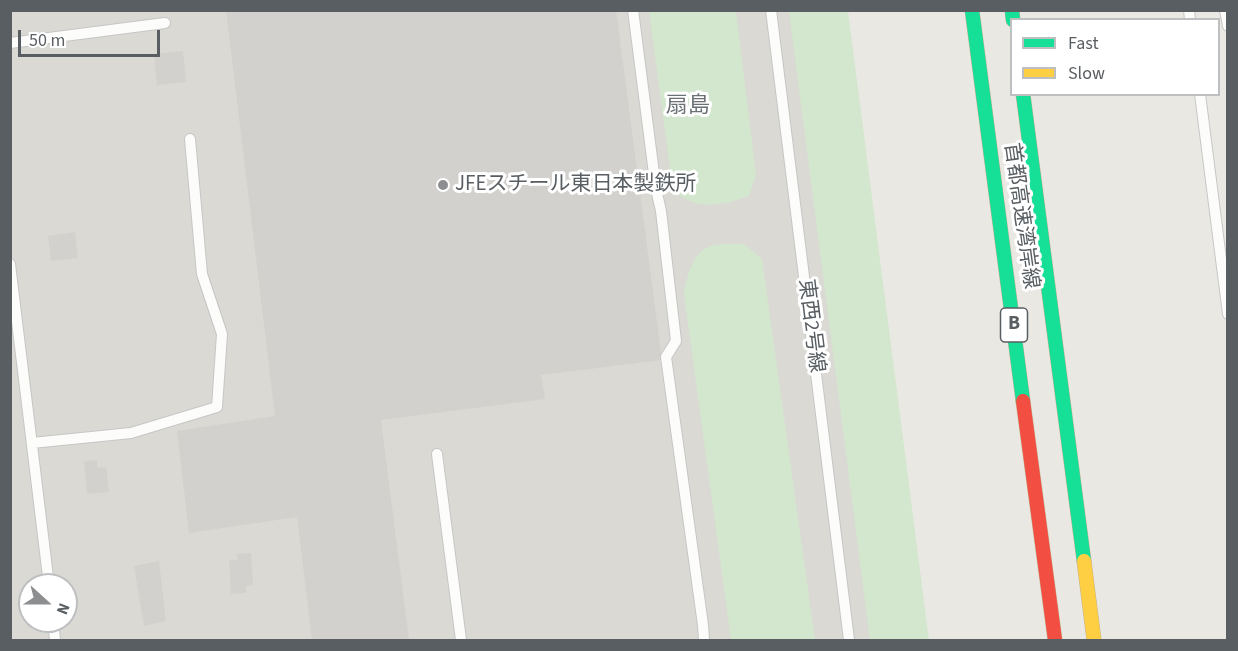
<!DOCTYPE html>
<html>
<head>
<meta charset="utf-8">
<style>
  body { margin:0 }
  #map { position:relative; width:1238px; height:651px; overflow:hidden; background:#eae8e3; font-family:"Source Sans 3",sans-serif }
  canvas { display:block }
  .frame { position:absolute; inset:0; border:12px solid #595e62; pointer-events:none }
  .legend { position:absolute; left:1010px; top:18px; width:210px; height:78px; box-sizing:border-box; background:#fff; border:2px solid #bdbfc0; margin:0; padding:8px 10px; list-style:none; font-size:18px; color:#595e62 }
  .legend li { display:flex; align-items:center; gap:12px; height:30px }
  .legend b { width:30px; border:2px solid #bdbfc0 }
  .north { position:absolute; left:18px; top:573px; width:60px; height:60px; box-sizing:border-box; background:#fff; border:2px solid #bdbfc0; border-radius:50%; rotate:111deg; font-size:16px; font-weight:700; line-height:24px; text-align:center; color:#595e62 }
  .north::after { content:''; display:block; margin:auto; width:21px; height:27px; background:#8c8e8f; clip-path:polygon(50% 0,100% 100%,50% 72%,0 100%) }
  .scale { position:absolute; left:18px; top:30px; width:142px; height:27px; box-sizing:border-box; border:3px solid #595e62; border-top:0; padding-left:8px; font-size:18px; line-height:21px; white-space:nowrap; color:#595e62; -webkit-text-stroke:4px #fff; paint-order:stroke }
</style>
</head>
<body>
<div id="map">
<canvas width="1238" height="651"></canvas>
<div class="frame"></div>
<ul class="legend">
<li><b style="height:8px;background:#16e098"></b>Fast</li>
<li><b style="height:8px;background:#ffcf43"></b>Slow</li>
</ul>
<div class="north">N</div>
<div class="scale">50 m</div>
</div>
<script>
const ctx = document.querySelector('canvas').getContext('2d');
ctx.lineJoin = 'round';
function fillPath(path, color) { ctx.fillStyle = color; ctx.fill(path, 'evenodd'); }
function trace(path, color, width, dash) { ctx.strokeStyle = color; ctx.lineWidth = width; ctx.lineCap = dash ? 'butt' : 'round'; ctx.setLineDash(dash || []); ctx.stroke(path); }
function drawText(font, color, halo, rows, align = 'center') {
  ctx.font = font + ' "Source Sans 3","Noto Sans JP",sans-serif'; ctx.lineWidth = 6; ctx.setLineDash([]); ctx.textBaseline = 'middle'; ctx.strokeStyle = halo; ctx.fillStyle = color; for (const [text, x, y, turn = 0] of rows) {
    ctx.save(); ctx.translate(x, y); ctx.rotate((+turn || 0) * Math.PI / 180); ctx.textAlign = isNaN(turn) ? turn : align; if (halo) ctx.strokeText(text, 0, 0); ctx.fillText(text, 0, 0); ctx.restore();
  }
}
fillPath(new Path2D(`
  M10 11H839L919 640H11ZM30 585H66V621H30Z`), '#dbd9d4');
fillPath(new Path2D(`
  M649 11H736L756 175 749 196C719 206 700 211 673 191Z
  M789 11H848L929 640H870Z
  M744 244 762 259 815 640H731L684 294C687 276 693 249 715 245 724 243 735 244 744 244Z`), '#d2e7cd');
fillPath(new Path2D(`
  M226 10H616L662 360 541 375 545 399 381 420 409 640H312L297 517 189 533 177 431 275 416Z
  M183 51 186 82 157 85 154 54Z
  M75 232 78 258 51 261 48 236Z
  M97 460V468L106 467 109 492 87 494 84 461Z
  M251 553 253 585 246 586V593L231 594 229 560H238L237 554Z
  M159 561 166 621 144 626 134 566Z`), '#d3d1ce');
const lane = new Path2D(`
  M633 10 656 189 661 211 676 341 666 357 703 625 704 640
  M771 10 849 640
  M1189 10 1190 20
  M1225 10 1228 26
  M10 43 165 23
  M1200 94 1228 314
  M10 264 49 585
  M32 443 131 433 217 407 222 334 202 274 190 139
  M437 454 461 640
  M53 621 55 640`);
const fast = new Path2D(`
  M972 10 1023 401
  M1012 10 1013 20
  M1023 94 1084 561`);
const slow = new Path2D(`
  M1084 561 1094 640`);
const jam = new Path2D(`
  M1023 401 1055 640`);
trace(lane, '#c6c6c6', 12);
trace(fast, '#c1af90', 15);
trace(slow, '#c1af90', 15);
trace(jam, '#c1af90', 15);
trace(lane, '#fcfcfb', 10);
trace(fast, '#16e098', 14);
trace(slow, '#ffcf43', 14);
trace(jam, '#f24e42', 14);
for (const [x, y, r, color] of [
  [443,185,6,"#8c8e8f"]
]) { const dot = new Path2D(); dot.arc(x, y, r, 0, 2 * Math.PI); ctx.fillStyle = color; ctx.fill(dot); trace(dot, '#fff', 2); }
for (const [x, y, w] of [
  [1014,325,27]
]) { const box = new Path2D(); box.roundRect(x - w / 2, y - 17, w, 34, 4.5); ctx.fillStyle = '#fff'; ctx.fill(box); trace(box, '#595e62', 1.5); }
drawText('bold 20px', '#595e62', null, [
  ["B",1014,325]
]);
drawText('21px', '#595e62', '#fff', [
  ["JFEスチール東日本製鉄所",455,185]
], 'left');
drawText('21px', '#595e62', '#fff', [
  ["首都高速湾岸線",1020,216,82],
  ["東西2号線",810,326,83]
]);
drawText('22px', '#6a7074', '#fff', [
  ["扇島",688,107]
]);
</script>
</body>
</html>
